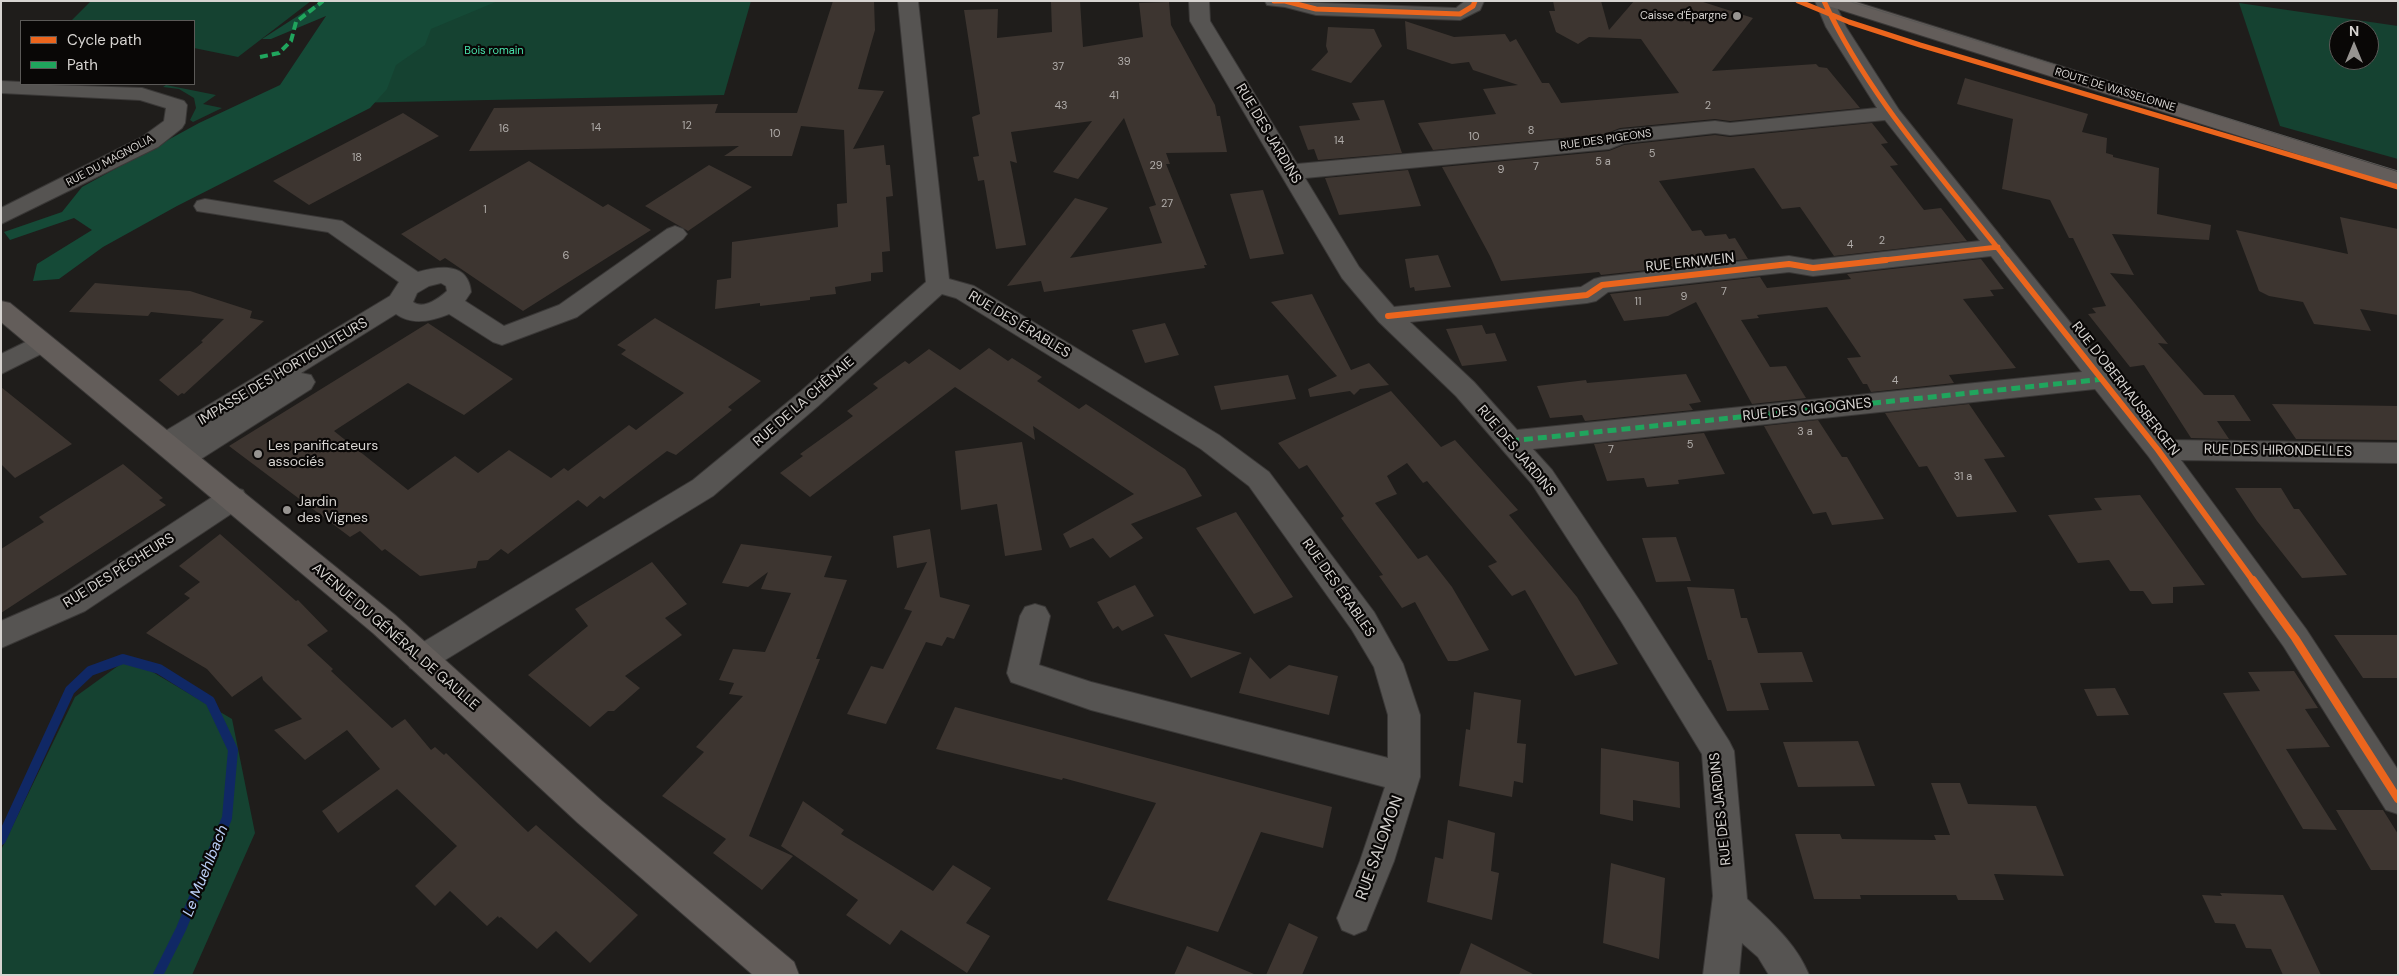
<!DOCTYPE html>
<html>
<head>
<meta charset="utf-8">
<style>
  body { margin:0 }
  #map { position:relative; width:2399px; height:976px; overflow:hidden; background:#1f1d1b; font-family:"DM Sans",sans-serif }
  canvas { display:block }
  .frame { position:absolute; inset:0; border:2px solid #d7d4d1; pointer-events:none }
  .legend { position:absolute; left:20px; top:20px; width:175px; height:65px; box-sizing:border-box; background:#090706; border:1px solid #5b5957; margin:0; padding:6px 9px; list-style:none; font-size:15px; color:#d7d4d1 }
  .legend li { display:flex; align-items:center; gap:10px; height:25px }
  .legend b { width:25px; border:1px solid #5b5957 }
  .north { position:absolute; left:2329px; top:20px; width:50px; height:50px; box-sizing:border-box; background:#090706; border:1px solid #5b5957; border-radius:50%; rotate:0deg; font-size:14px; font-weight:700; line-height:20px; text-align:center; color:#d7d4d1 }
  .north::after { content:''; display:block; margin:auto; width:18px; height:22px; background:#979491; clip-path:polygon(50% 0,100% 100%,50% 72%,0 100%) }
</style>
</head>
<body>
<div id="map">
<canvas width="2399" height="976"></canvas>
<div class="frame"></div>
<ul class="legend">
<li><b style="height:6px;background:#eb651d"></b>Cycle path</li>
<li><b style="height:6px;background:#20a55d"></b>Path</li>
</ul>
<div class="north">N</div>
</div>
<script>
const ctx = document.querySelector('canvas').getContext('2d');
ctx.lineJoin = 'round';
function fillPath(path, color) { ctx.fillStyle = color; ctx.fill(path, 'evenodd'); }
function trace(path, color, width, dash) { ctx.strokeStyle = color; ctx.lineWidth = width; ctx.lineCap = dash ? 'butt' : 'round'; ctx.setLineDash(dash || []); ctx.stroke(path); }
function drawText(font, color, halo, rows, align = 'center') {
  ctx.font = font + ' "DM Sans",sans-serif'; ctx.lineWidth = 4.5; ctx.setLineDash([]); ctx.textBaseline = 'middle'; ctx.strokeStyle = halo; ctx.fillStyle = color; for (const [text, x, y, turn = 0] of rows) {
    ctx.save(); ctx.translate(x, y); ctx.rotate((+turn || 0) * Math.PI / 180); ctx.textAlign = isNaN(turn) ? turn : align; if (halo) ctx.strokeText(text, 0, 0); ctx.fillText(text, 0, 0); ctx.restore();
  }
}
fillPath(new Path2D(`
  M91 1H311L238 57 194 48V21H71Z
  M483 1H751L724 95 348 103 387 42Z
  M2239 3 2398 26V159L2280 126ZM2339 30H2369V60H2339Z
  M166 85 216 95 203 104 222 108 193 122 190 120 196 108 194 98 179 89 163 87Z
  M129 658 232 719 255 833 192 975H1V850L75 697Z`), '#154231');
fillPath(new Path2D(`
  M321 1H498L431 29 425 45 396 65 387 89 370 108 177 206 103 247 59 279 33 281 37 264 92 230 74 218 10 240 4 232 62 212 82 187 199 123 280 85 326 16 271 39H262Z`), '#154a37');
trace(new Path2D(`
  M1 840 70 690 90 671 123 659 159 669 210 701 233 750 227 818 181 929 158 975`), '#102865', 10);
fillPath(new Path2D(`
  M833 1H874L875 30 858 89 884 91 853 149 884 145 886 165H890L893 196 886 197 890 251 882 252 883 272 871 273V281L835 287 836 294 810 297V300L760 306V303L715 309 717 280 731 278 732 242 838 227 837 204 847 203 844 130 801 126 792 156H724L739 146 469 151 494 108 718 104 715 113H797Z
  M1080 1 1083 47 1143 37 1139 3 1169 2 1171 25 1215 105 1217 116H1220L1227 152 1166 153 1170 164H1166L1207 265H1204L1205 268 1177 272 1044 292 1041 281 1007 286 1075 198 1108 208 1070 258 1162 243 1149 207 1156 205 1124 118 1078 179 1053 172 1092 121 1011 132 1017 163 1010 161 1026 245 996 249 984 180 978 181 973 157 979 156 972 117 980 114 964 10 998 9 997 38 1052 32 1051 2Z
  M1553 1H1601L1609 30 1634 1H1700L1753 18 1712 71 1816 64 1819 67 1827 68 1860 108 1730 121 1715 119 1620 128 1605 134 1433 150 1418 123 1496 114 1483 89 1518 85 1473 70 1469 62 1452 64 1407 49 1405 21 1454 37 1505 34 1510 42 1516 39 1542 83H1549L1561 103 1679 93 1641 39 1589 37 1578 44 1556 32 1549 11H1555Z
  M1328 27 1374 29 1382 46 1351 83 1311 70 1328 52 1326 46Z
  M1965 78 2088 114 2082 132 2107 138 2106 153 2113 155V157L2159 168 2157 214 2211 225 2209 240 2112 234 2134 275 2110 273 2168 344 2158 343 2204 395H2234L2251 421H2217L2229 439 2191 438 2144 365 2130 367 2088 314 2096 313 2092 308 2106 306 2073 238H2069L2050 200 2002 189 2013 119 1957 104Z
  M1384 100 1402 153 1318 160 1314 149 1308 150 1299 126 1360 120 1352 103Z
  M403 113 439 136 309 205 273 181Z
  M1872 123 1888 143 1881 144 1898 165 1890 166 1924 210 1941 208 1967 241 1834 256 1800 207 1782 209 1754 168 1659 181 1692 231 1701 230 1705 236 1726 234 1729 239 1735 238 1748 259 1601 275 1599 272 1501 281 1490 256 1442 167 1609 151 1624 145 1715 135 1730 137Z
  M529 161 603 207 608 204 651 230 523 311 445 258 440 261 401 234Z
  M709 165 752 187 688 231 645 206Z
  M1408 170 1421 206 1339 215 1325 178Z
  M1263 190 1284 254 1250 259 1230 194Z
  M2340 217 2398 229V315L2360 309 2371 331 2314 324 2303 302 2269 296 2259 291 2236 230 2348 254Z
  M1438 255 1451 287 1415 291 1414 287 1410 288 1405 259Z
  M1981 259 2004 289 1990 290 1994 296 1963 299 2016 368 1949 375 1954 383 1871 392 1867 384H1863L1847 358 1861 357 1827 307 1757 315 1759 318 1741 320 1770 367 1786 366 1806 398 1752 404 1696 302 1668 316 1624 321 1610 294 1760 277 1767 288 1851 279 1847 274Z
  M95 283 190 291 252 311 250 318 264 321 184 394 182 393 178 396 159 380 203 342 201 341 224 319 151 312 148 316 69 312Z
  M1312 294 1351 370 1369 363 1389 385 1360 389 1354 395 1350 391 1310 397 1308 389 1337 376 1271 302Z
  M655 318 761 381 728 407 732 410 676 455 667 451 604 499 600 496 587 507 578 500 508 554 501 549 488 560 478 561 476 568 420 576 385 549 382 551 360 531 350 537 229 446 428 323 513 379 464 415 408 383 334 431 408 490 455 456 478 473 509 450 551 478 564 468 568 471 629 425 636 430 684 393 621 354 626 350 617 345Z
  M1165 323 1179 355 1145 363 1132 330Z
  M1482 325 1486 334 1495 333 1507 361 1462 366 1446 329Z
  M989 348 1008 361 1012 358 1042 377 1037 381 1079 409 1086 404 1185 469 1202 496 1131 524 1143 538 1110 558 1093 538 1070 548 1063 534 1134 494 1033 426 1035 440 955 387 810 497 780 473 803 456 800 454 853 416 847 411 878 388 873 384 905 361 909 364 929 349 960 370Z
  M1686 374 1701 402 1689 404 1693 410 1585 421 1582 415 1550 418 1537 386 1586 380 1587 383Z
  M1288 375 1296 399 1221 410 1214 386Z
  M1 387 72 444 15 478 1 464Z
  M1391 391 1441 447 1455 440 1518 510 1509 515 1577 597 1618 664 1575 676 1525 590 1512 596 1488 566 1497 562 1427 481 1423 483 1407 463 1387 476 1397 494 1375 503 1418 559 1427 555 1452 587 1489 650 1457 661H1448L1415 602 1402 608 1379 576 1383 575 1341 518 1344 516 1307 465 1299 469 1278 443Z
  M1969 404 2005 457 1984 459 2017 512 1957 517 1927 466 1919 467 1885 413Z
  M2272 404 2398 406V440L2296 439Z
  M1818 420 1842 457H1847L1884 519 1832 525 1826 512 1813 514 1764 426Z
  M1704 433 1725 474 1678 480 1679 484 1647 487 1644 478 1607 481 1594 444Z
  M1022 442 1042 550 1005 556 997 504 961 510 955 451Z
  M123 464 163 498 159 500 166 505 1 613V549L44 522 39 517Z
  M2235 488H2281L2294 509H2299L2347 575 2302 578 2257 521Z
  M2140 495 2205 585 2173 587V603L2152 604 2143 591H2130L2109 560 2078 563 2048 515 2102 510 2094 498Z
  M1236 512 1293 597 1254 614 1196 528Z
  M930 529 940 597 970 605 954 639 947 637 942 646 926 642 886 724 847 714 871 666 883 669 912 611 904 609 927 562 897 568 893 536Z
  M220 534 296 601 298 600 328 631 307 645 333 669 331 671 392 728 405 719 431 750 435 747 444 755 446 753 528 832 536 825 638 915 590 963 556 931 537 949 501 917 499 918 498 916 487 926 450 891 435 906 415 886 457 846 397 789 338 833 322 811 380 769 347 730 305 760 274 730 302 719 263 680 262 676 232 697 207 669 146 633 190 598 184 594 200 582 179 566Z
  M1676 537 1691 581 1656 582 1642 538Z
  M741 544 832 556 824 577 847 580 816 659H820L749 836 793 856 762 890 713 853 726 839 662 796 704 752 696 747 743 696 729 694 734 683 719 680 733 649 765 652 791 593 761 589 768 572 748 587 722 583Z
  M652 562 687 604 665 618 682 635 625 676 640 688 614 711H608L590 727 528 675 588 626 575 609Z
  M1135 585 1154 616 1122 631 1118 626 1113 629 1097 602Z
  M1687 587 1734 589 1741 618H1747L1758 653 1802 652 1813 682 1760 683 1769 710 1727 711 1711 660H1708Z
  M1164 634 1242 653 1191 678Z
  M2334 635H2398V678H2363Z
  M1250 657 1270 679 1289 665 1338 676 1329 715 1239 693Z
  M2294 671 2318 708 2305 709 2330 747 2286 749 2337 830 2303 829 2223 693 2260 691 2248 672Z
  M2115 688 2129 715 2097 716 2084 689Z
  M1474 692 1521 700 1517 743 1526 744 1523 783 1514 781 1512 797 1459 786 1466 729 1470 730Z
  M955 707 1332 807 1323 848 1261 832 1218 932 1107 900 1156 803 1063 778 1062 780 936 749Z
  M1858 741 1875 786 1798 787 1783 742Z
  M1601 748 1679 762 1680 808 1633 800V821L1600 814Z
  M1931 783H1960L1968 804 2036 806 2064 876 1994 874 2004 900H1958L1956 895H1860L1861 899H1814L1795 834H1840L1842 839 1936 840 1934 835H1950Z
  M803 801 844 830 841 834 933 891 953 865 991 888 966 923 990 936 967 973 901 930 890 945 846 915 858 900 781 846Z
  M2336 810H2383L2398 834V870H2371Z
  M1448 820 1495 833 1491 871 1499 873 1492 920 1427 902 1435 857 1443 859Z
  M1611 863 1665 878 1659 959 1603 943Z
  M2220 893 2283 895 2321 975H2283L2271 949 2246 948 2235 924 2215 923 2202 895 2222 896Z
  M1289 923 1318 937 1302 975H1266Z
  M1471 943 1535 975H1459Z
  M1187 946 1254 974V975H1174Z`), '#3d3530');
const minor = new Path2D(`
  M898 1H918L949 279 974 286 1219 435 1269 472 1374 612 1403 664 1420 715V777L1394 861 1366 930 1354 935 1342 930 1337 918 1360 861 1385 787 1091 710 1011 682 1007 673 1020 616 1025 607 1035 604 1045 607 1050 616 1039 665 1091 682 1388 758V715L1374 667 1352 630 1249 486 1201 449 956 298 942 294 818 406 713 496 432 668 421 672 410 668 406 659 410 650 693 480 800 392 926 282Z
  M1189 1H1209L1210 21 1297 164 1605 136 1620 130 1715 121 1730 123 1877 108 1826 27 1815 1H1834L1846 27 1899 110 2110 372H2113L2165 440 2398 443V463L2181 460 2306 629 2398 770V814L2386 810 2284 647 2149 457 2095 389 1533 449 1552 470 1641 603 1729 741 1734 751 1747 899C1771 922 1796 943 1809 975H1769L1758 957 1742 943 1739 975H1703L1713 896 1702 754 1621 621 1532 484 1456 396 1379 322 1342 278 1190 21ZM1885 120 1980 241 1813 260 1789 256 1602 277 1594 279 1581 287 1394 307 1359 267 1305 178 1609 149 1624 143 1715 133 1730 135ZM1991 256 2082 372 1517 430 1474 382 1410 322 1587 303 1596 301 1608 292 1789 272 1813 276Z
  M1265 1 1456 8 1465 1H1484L1480 10 1460 20 1316 15 1285 7 1267 5Z
  M1 81 21 82V84L142 88 184 101 187 105 185 123 182 128 158 147 1 224V208L142 137 164 121 166 108 140 100 1 93Z
  M205 199 342 221 418 272C440 266 468 262 471 292L465 301 504 326 559 305 667 229 675 226 683 229 687 234 683 239 577 317 502 345 493 342 449 314C432 321 412 326 396 314L301 373 311 375 315 382 311 389 193 464 183 467 173 464 170 457 173 451 166 453 157 450 153 443 157 436 390 296 399 282 328 232 197 211 194 206 197 201ZM441 283 446 286 447 291C439 298 424 310 413 302L417 293 429 286Z
  M42 334 51 337 55 343 51 349 1 374V354Z
  M233 487 243 490 247 498 243 506 85 611 1 648V621L65 593 223 490Z`);
const major = new Path2D(`
  M1823 1H1853L2398 172V186L1825 5Z
  M1 301 10 303 395 615 602 801 794 962 799 975H753L578 823 373 633 1 322Z`);
trace(minor, '#3a3837', 2);
trace(major, '#3a3837', 2);
fillPath(minor, '#565452');
fillPath(major, '#635d5a');
trace(new Path2D(`
  M1848 1 2398 171`), '#585755', 1);
trace(new Path2D(`
  M260 57 279 53 291 41 296 22 323 1`), '#20a55d', 4, [8, 4]);
trace(new Path2D(`
  M1510 441 2104 379`), '#20a55d', 5, [9, 5]);
trace(new Path2D(`
  M1274 1H1285L1316 9 1460 14 1473 6 1475 1
  M1798 1 1849 22 1920 45 2398 187
  M1824 1C1868 97 1943 178 2008 261
  M1875 261 1998 247`), '#eb651d', 5);
trace(new Path2D(`
  M2007 260 2158 450 2254 582
  M1388 316 1587 295 1602 285 1789 264 1813 268 1886 260`), '#eb651d', 6);
trace(new Path2D(`
  M2253 580 2295 638 2398 799`), '#eb651d', 8);
for (const [x, y, r, color] of [
  [1737,16,5,"#979491"],
  [258,454,5,"#979491"],
  [287,510,5,"#979491"]
]) { const dot = new Path2D(); dot.arc(x, y, r, 0, 2 * Math.PI); ctx.fillStyle = color; ctx.fill(dot); trace(dot, '#090706', 2); }
drawText('11px', '#d7d4d1', '#090706', [
  ["Caisse d'Épargne",1727,16]
], 'right');
drawText('11px', '#48e2ab', '#090706', [
  ["Bois romain",494,51]
]);
drawText('11px', '#b0aca9', null, [
  ["39",1124,62],
  ["37",1058,67],
  ["41",1114,96],
  ["43",1061,106],
  ["2",1708,106],
  ["12",687,126],
  ["14",596,128],
  ["16",504,129],
  ["8",1531,131],
  ["10",775,134],
  ["10",1474,137],
  ["14",1339,141],
  ["5",1652,154],
  ["18",357,158],
  ["5 a",1603,162],
  ["29",1156,166],
  ["7",1536,167],
  ["9",1501,170],
  ["27",1167,204],
  ["1",485,210],
  ["2",1882,241],
  ["4",1850,245],
  ["6",566,256],
  ["7",1724,292],
  ["9",1684,297],
  ["11",1638,302],
  ["4",1895,381],
  ["3 a",1805,432],
  ["5",1690,445],
  ["7",1611,450],
  ["31 a",1963,477]
]);
drawText('11px', '#d7d4d1', '#090706', [
  ["ROUTE DE WASSELONNE",2115,90,17],
  ["RUE DES PIGEONS",1606,140,-8],
  ["RUE DU MAGNOLIA",110,161,-28]
]);
drawText('14px', '#d7d4d1', '#090706', [
  ["RUE DES JARDINS",1268,134,59],
  ["RUE ERNWEIN",1690,263,-6],
  ["RUE DES ÉRABLES",1019,325,31],
  ["IMPASSE DES HORTICULTEURS",283,372,-31],
  ["RUE D'OBERHAUSBERGEN",2125,389,52],
  ["RUE DE LA CHÊNAIE",804,402,-41],
  ["RUE DES CIGOGNES",1807,410,-6],
  ["RUE DES JARDINS",1516,451,50],
  ["RUE DES HIRONDELLES",2278,451,1],
  ["RUE DES PÊCHEURS",119,571,-32],
  ["RUE DES ÉRABLES",1338,588,55],
  ["AVENUE DU GÉNÉRAL DE GAULLE",395,637,41],
  ["RUE DES JARDINS",1721,809,-96]
]);
drawText('14px', '#d7d4d1', '#090706', [
  ["Les panificateurs",268,446],
  ["associés",268,462],
  ["Jardin",297,502],
  ["des Vignes",297,518]
], 'left');
drawText('italic 15px', '#bacef6', '#090706', [
  ["Le Muehlbach",206,871,-68]
]);
drawText('16px', '#d7d4d1', '#090706', [
  ["RUE SALOMON",1380,848,-70]
]);
</script>
</body>
</html>
